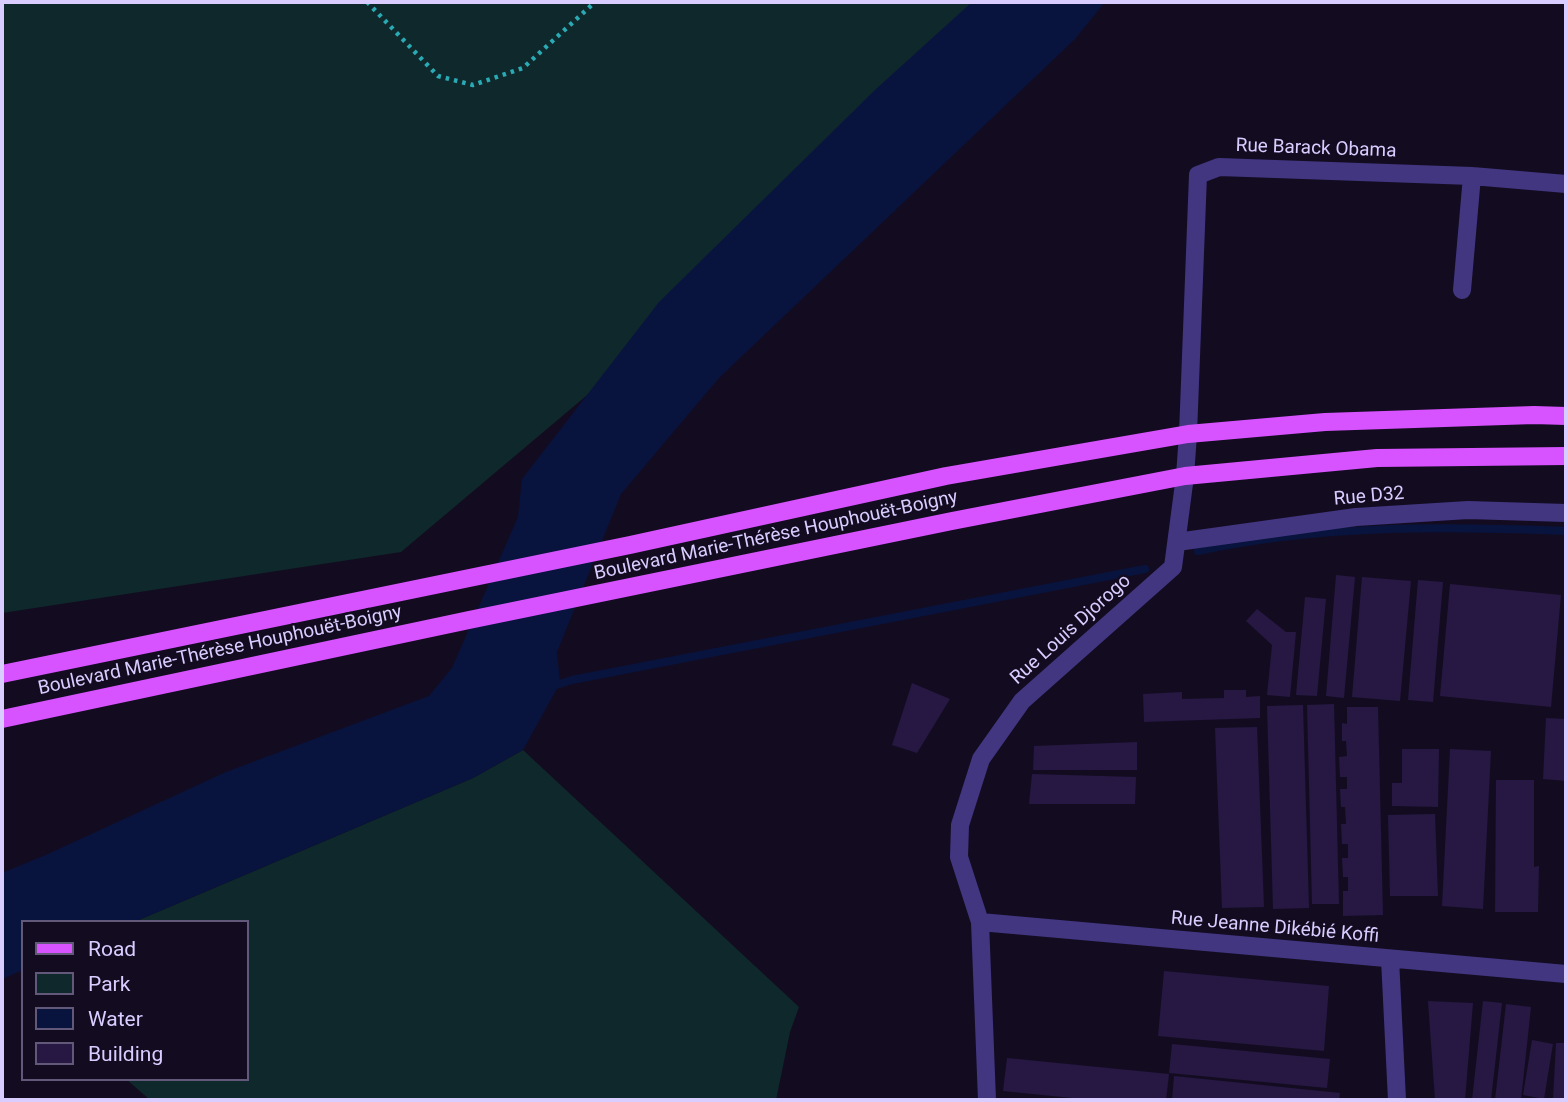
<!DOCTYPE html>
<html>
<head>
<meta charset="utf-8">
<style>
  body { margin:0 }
  #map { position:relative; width:1568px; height:1102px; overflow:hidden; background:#130c21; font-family:Roboto,sans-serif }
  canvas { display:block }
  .frame { position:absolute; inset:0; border:4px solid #d9ccff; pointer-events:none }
  .legend { position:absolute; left:21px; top:920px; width:228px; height:161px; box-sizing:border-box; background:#130c21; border:2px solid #62597a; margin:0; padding:9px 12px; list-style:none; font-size:21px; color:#d9ccff }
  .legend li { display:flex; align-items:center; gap:14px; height:35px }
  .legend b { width:35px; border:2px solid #62597a }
</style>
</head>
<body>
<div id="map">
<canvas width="1568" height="1102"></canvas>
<div class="frame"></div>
<ul class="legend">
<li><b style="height:9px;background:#d753ff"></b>Road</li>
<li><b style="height:19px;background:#0f282b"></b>Park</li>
<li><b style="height:19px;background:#08143e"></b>Water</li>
<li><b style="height:19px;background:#261842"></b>Building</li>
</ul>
</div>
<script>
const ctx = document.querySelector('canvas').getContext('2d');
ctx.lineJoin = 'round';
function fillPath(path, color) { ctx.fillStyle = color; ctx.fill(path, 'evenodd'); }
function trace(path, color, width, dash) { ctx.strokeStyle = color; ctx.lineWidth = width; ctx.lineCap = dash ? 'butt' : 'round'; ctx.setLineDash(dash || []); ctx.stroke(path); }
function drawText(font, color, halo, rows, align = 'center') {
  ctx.font = font + ' Roboto,sans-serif'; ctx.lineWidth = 5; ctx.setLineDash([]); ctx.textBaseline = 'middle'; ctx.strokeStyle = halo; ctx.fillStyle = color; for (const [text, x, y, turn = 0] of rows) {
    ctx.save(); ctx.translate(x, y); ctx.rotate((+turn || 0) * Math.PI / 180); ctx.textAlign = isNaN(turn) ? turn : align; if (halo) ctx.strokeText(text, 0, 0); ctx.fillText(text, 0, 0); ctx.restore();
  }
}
fillPath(new Path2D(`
  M2 2H1075L834 187 401 552 2 613Z
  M523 750 799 1007 790 1032 776 1100H150L126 1079H247V922H134L473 778Z`), '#0f282b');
fillPath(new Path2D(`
  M972 2H1105L1075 39 719 378 621 494 557 652 560 683 523 750 473 778 134 922H23V970L2 979V873L48 854 226 772 429 696 452 668 518 517 522 479 659 302 876 89Z`), '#08143e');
trace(new Path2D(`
  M1198 551C1321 525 1441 526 1566 531
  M550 687 572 680 1145 569`), '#08143e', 8);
fillPath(new Path2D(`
  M1336 575 1355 577 1344 698 1326 696Z
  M1362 577 1411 581 1400 701 1352 697Z
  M1418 580 1443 582 1433 702 1408 700Z
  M1450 584 1561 595 1551 707 1440 696Z
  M1305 597 1326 599 1317 696 1296 695Z
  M1257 609 1286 632H1296L1290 697 1267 695 1272 645 1246 621Z
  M912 683 950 699 917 753 892 745Z
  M1224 690H1246V697L1260 696V718L1144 722 1143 694 1182 692V699L1224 698Z
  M1334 704 1339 904H1312L1307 705Z
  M1303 705 1309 908 1273 909 1267 706Z
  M1347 707H1378L1383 915 1343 916V891H1348V877H1343L1342 858H1348V844H1342L1341 824H1346L1345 807H1341L1340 789H1347V777H1340L1339 757 1347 756 1346 741H1342V723L1347 724Z
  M1546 718 1566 719V781L1543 779Z
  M1257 727 1264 907 1222 908 1215 728Z
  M1137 742V770H1033L1034 746Z
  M1402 749H1439L1438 807 1392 806V783H1402Z
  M1450 749 1491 751 1483 909 1442 906Z
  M1032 774 1136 777 1135 804H1029Z
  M1496 780H1534V867L1539 866 1538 912H1495Z
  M1435 814 1438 896H1390L1388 815Z
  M1164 971 1329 986 1324 1051 1158 1036Z
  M1428 1001 1473 1003 1465 1100H1435Z
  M1483 1001 1502 1003 1491 1100H1472Z
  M1506 1004 1531 1007 1521 1100H1495Z
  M1532 1040 1553 1044 1544 1099 1523 1095Z
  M1556 1043H1566V1100H1553Z
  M1172 1044 1330 1059 1327 1088 1169 1073Z
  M1007 1058 1169 1074 1166 1100H1092L1003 1091Z
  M1174 1076 1340 1093 1339 1100H1172Z`), '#261842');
trace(new Path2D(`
  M367 2 438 76 473 85 523 68 595 2`), '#2aaab5', 4.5, [3.5, 5]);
trace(new Path2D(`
  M1462 290 1472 176
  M1177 542 1356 517 1468 510 1566 513
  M980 922 1566 974
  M1390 959 1397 1100
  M987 1100 980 922 959 857 960 825 981 759 1022 701 1173 567 1185 476 1188 434 1198 175 1219 167 1472 176 1566 184`), '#433681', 18);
trace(new Path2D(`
  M2 674 630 545 946 476 1188 434 1325 422 1534 415 1566 416
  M2 719 469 620 952 521 1185 476 1377 458 1566 456`), '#d753ff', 18);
drawText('19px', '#d9ccff', '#130c21', [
  ["Rue Barack Obama",1316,149,2],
  ["Rue D32",1369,497,-5],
  ["Boulevard Marie-Thérèse Houphouët-Boigny",776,536,-12],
  ["Rue Louis Djorogo",1071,630,-42],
  ["Boulevard Marie-Thérèse Houphouët-Boigny",220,651,-12],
  ["Rue Jeanne Dikébié Koffi",1275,928,5]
]);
</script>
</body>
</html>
